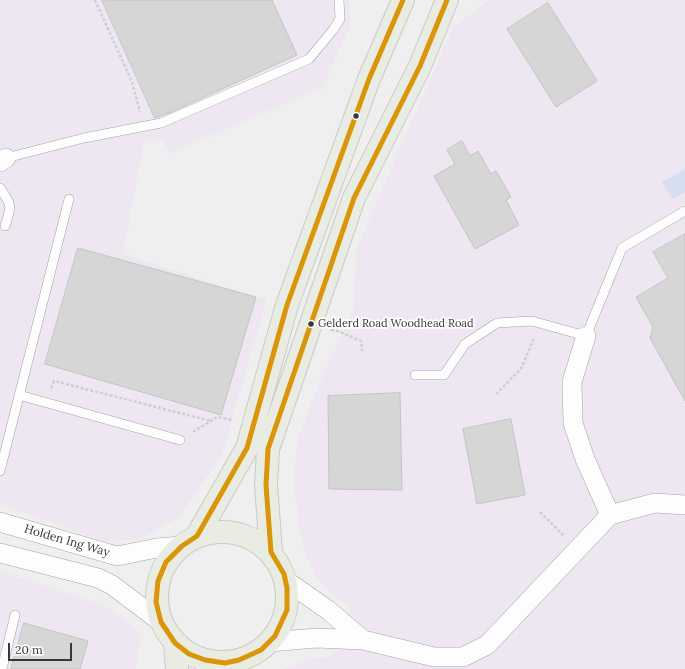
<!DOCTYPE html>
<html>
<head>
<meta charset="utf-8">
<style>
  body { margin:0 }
  #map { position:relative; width:685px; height:669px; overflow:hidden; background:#efeff0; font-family:Lora,serif }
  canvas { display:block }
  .scale { position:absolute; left:8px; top:643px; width:64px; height:18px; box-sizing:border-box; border:2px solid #373738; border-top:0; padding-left:5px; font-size:12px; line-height:14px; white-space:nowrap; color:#373738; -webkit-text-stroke:3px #fff; paint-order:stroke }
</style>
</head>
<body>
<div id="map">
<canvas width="685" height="669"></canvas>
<div class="scale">20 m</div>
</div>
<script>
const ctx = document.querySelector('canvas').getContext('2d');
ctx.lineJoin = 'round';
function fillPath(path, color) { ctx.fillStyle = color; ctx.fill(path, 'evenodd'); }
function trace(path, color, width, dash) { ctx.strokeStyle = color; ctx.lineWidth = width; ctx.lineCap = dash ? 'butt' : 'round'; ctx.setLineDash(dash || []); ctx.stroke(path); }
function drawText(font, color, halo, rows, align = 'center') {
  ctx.font = font + ' Lora,serif'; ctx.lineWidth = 3.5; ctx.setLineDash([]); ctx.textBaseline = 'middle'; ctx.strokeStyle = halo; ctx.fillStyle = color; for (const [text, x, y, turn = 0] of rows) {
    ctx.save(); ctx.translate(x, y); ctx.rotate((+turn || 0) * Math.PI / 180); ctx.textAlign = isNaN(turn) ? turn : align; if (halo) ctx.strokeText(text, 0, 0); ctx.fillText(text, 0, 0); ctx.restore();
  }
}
fillPath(new Path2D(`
  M0 0H349L350 27 322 88 170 153 161 138 144 142 123 254 256 297 267 299 222 455 180 516 140 540 102 541 0 504Z
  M489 0H685V669H283L313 658 332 657 351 608 334 596 316 577 304 552 298 519 294 484 297 441 315 393 353 310 357 247 453 27Z
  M0 571 103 605 126 620 142 636 135 669H0Z`), '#eee7f2');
fillPath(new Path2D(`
  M685 169V192L672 199 662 182Z`), '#d6def2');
const building = new Path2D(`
  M102 0H272L297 55 169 113 155 118Z
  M548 3 597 81 556 107 507 29Z
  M462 141 470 156 478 151 491 174 496 171 511 197 506 200 519 225 475 249 434 176 455 164 447 150Z
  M685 234V401L650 338 653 327 636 297 668 278 653 252Z
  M78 248 256 297 221 415 45 364Z
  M400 393 402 490 329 489 328 396Z
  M511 419 525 495 477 504 463 429Z
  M24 623 88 641 80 669H11Z`);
fillPath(building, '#d6d6d6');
trace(building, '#c4c4c5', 1);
const lane = new Path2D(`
  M6 158 84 138 161 123 309 59 333 30 340 19 339 0
  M0 188C12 206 12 205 5 226
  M415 375H444L465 344 497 323 532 321 586 336 622 248 685 211
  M19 395 180 440
  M0 471 69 199
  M2 669 15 615`);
const street = new Path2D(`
  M0 162 6 158
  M586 336 572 382 573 423 585 459 610 515
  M0 522 117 556 157 548 182 546
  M0 553 98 578 112 585 161 622
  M285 580 328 610 363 640
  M269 642 317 638 363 640 434 657H463L487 645 610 515 655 503 685 505`);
const primary = new Path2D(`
  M157 597a65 65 0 1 1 130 0a65 65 0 1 1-130 0Z
  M197 536 247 448 287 305 369 79 403 0
  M271 552 266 485 268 449 354 198 420 66 447 0
  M175 643 177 669`);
trace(lane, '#a3a3a4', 10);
trace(street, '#a3a3a4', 20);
trace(primary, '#cacaca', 24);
trace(new Path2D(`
  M95 0 132 82 140 112
  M331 330 338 331 361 341 362 351
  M51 388 54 381 211 421
  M496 394 521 369 534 338
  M193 432 217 417 233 420
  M540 512 564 536`), '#cfcfd0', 2.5, [3, 2]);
trace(lane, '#fdfdfd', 9);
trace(street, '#fdfdfd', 19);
trace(primary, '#e9ece2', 22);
trace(new Path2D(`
  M403 0 369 79 287 305 247 448 197 536 182 546 166 562 158 581 156 602 161 622 175 643 189 654 205 660 225 663 239 660 261 650 275 636 287 610V588L284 574 271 552 266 485 268 449 354 198 420 66 447 0`), '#da9508', 5);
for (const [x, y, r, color] of [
  [356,116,3.5,"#373738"],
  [311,324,3.5,"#373738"]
]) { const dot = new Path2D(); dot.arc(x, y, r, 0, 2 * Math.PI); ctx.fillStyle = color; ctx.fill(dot); trace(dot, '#fff', 1.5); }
drawText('11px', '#373738', '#fff', [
  ["Gelderd Road Woodhead Road",318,324]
], 'left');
drawText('12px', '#373738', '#fff', [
  ["Holden Ing Way",67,541,16]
]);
</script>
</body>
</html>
